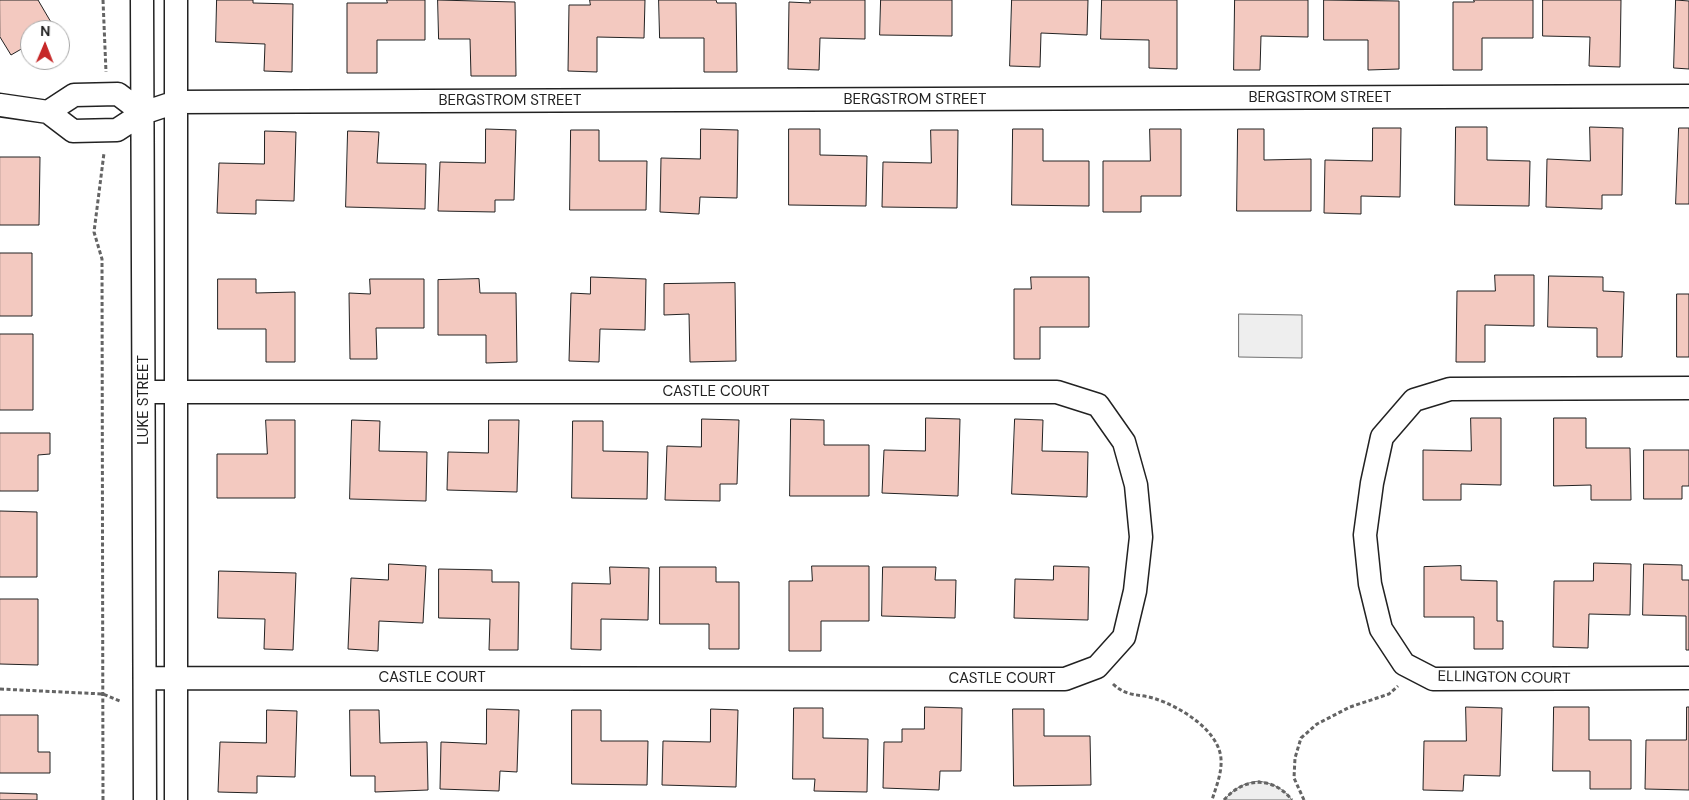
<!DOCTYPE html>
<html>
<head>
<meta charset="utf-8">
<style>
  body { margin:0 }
  #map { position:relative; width:1689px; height:800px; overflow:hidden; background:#fff; font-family:"DM Sans",sans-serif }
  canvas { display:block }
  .north { position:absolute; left:20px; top:20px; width:50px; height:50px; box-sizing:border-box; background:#fff; border:1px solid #a7a7a7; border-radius:50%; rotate:1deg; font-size:14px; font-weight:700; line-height:20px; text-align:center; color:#222 }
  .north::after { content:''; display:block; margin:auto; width:18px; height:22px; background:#c62828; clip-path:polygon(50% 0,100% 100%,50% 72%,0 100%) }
</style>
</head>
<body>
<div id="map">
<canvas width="1689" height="800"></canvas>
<div class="north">N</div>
</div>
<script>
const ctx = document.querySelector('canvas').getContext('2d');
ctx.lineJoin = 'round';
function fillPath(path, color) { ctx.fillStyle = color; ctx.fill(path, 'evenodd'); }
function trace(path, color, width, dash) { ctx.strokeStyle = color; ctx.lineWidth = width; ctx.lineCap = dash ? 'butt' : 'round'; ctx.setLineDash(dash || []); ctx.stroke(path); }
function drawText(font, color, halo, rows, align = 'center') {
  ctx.font = font + ' "DM Sans",sans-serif'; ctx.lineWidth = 4; ctx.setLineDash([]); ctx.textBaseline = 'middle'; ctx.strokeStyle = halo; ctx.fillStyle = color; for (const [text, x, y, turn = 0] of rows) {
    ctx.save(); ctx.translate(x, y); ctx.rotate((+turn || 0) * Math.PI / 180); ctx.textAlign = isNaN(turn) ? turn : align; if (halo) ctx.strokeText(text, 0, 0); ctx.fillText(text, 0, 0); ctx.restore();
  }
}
const green = new Path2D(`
  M1239 314 1302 315V358L1239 357Z
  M1259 781C1274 784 1283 788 1292 800H1224C1235 788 1243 783 1259 781Z`);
fillPath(green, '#eee');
trace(green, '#6f6f6f', 1);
const building = new Path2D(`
  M0 0H38L55 29 30 30V44L11 55 0 37Z
  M217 0H253V3L293 4 292 72 264 71 265 44 216 42Z
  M387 0H425V40H377V73H347V3H387Z
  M438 0 515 2 516 76H471L470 39H439Z
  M590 0H645L644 38 597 37V72L568 71 569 5H590Z
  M659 0H716L717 3H736L737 72H704V38H660Z
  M810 0H865V39L820 38 819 70 788 69 789 2 810 3Z
  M881 0H952V36L880 35Z
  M1012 0H1088L1087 35 1041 33 1040 67 1010 66Z
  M1102 0H1177V69L1149 68V40L1101 39Z
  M1235 0H1308V37L1261 36 1260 70H1234Z
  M1324 0 1399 1V69L1368 70V40H1324Z
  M1474 0H1533V38H1482V70H1453V2H1474Z
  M1543 0H1621L1620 67 1589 66 1590 37 1543 36Z
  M1676 0 1689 1V69L1674 68Z
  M1456 127H1487V160L1530 161 1529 206 1455 205Z
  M1590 127 1623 128 1622 195H1602V209L1546 207 1547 159 1590 161Z
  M1373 128H1401L1400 197 1361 196V214L1324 213 1325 160 1372 161Z
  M1679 128H1689V204H1676Z
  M486 129 516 130 514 200H495V212L438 211 440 162 485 163Z
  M701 129 738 130 737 198 700 197 699 214 660 212 661 158 700 159Z
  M789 129H820V155L867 156 866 206 789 205Z
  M1013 129H1043V161H1089V206L1012 205Z
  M1150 129H1181V196H1141V212H1103V161H1150Z
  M1238 129H1264V160L1311 159V211H1237Z
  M571 130H599V161H647L646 210H570Z
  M931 130H958L957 208 882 207 883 162 931 163Z
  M265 131 296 132 294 201 256 200V214L217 213 219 163 264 164Z
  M348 131 379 132 377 163 426 164 425 209 346 207Z
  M0 157H40L39 225H0Z
  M0 253H32V316H0Z
  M1495 275H1534V326L1485 325V362H1456L1457 291H1495Z
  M1549 276 1603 277V291L1624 292 1622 357H1597V328L1548 327Z
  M591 277 646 279 645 330 600 329 599 362 569 361 571 293 590 294Z
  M1031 277H1089V327H1040V359H1014V289H1031Z
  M218 279H256V293L295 292V362H266V329H218Z
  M370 279H424V328H376L377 359H350L349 293 370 294Z
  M479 279 480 293H516L517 362 486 363V335H438V280Z
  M735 283 736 361 690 362 689 314 664 315V284Z
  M1677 294H1689V357H1677Z
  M0 334H33V410H0Z
  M926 418 960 419 958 496 882 493 884 450 925 451Z
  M1471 418H1501V485L1461 484V500H1423V450L1471 451Z
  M1554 418H1586V448H1630L1631 500H1591V485L1554 486Z
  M702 419 739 420 737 484H720V501L665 500 667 446 701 447Z
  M791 419 824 420V445H869V496H790Z
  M1015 419 1043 420 1042 451 1088 452 1087 497 1012 494Z
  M266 420H295V498H217V454H267Z
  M352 420 380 421 379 451 427 452 426 501 350 499Z
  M489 420H519L517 492 447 490 448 452 488 453Z
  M573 421H603V451L648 452 647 499 572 498Z
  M0 433H50V454L38 455V491H0Z
  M1644 450H1689V486H1682V499H1644Z
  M0 511 37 512V577H0Z
  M1594 563 1631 564 1630 615 1589 614 1588 648 1553 647 1554 581H1593Z
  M389 564 426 566 423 623 379 621 378 651 348 649 351 578 388 580Z
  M1644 564 1682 565V580H1689V650H1686V616L1643 615Z
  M812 566H869V621H821V651H789V581H812Z
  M1054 566 1089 567 1088 620 1014 618 1015 579 1053 580Z
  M1461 566V580L1497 581V621H1503V649H1474V617H1424V567Z
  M610 567 649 568 648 620 601 619V650L571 649 572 583 610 584Z
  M660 567H716V582H739V649H709V624H660Z
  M883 567H936L935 580H956L955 618 882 616Z
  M439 569 492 570V582H519L518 650H489L490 619 439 618Z
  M219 571 296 573 293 650 264 649 265 619 218 618Z
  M0 599H38V665L0 664Z
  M925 707 962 708 961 771H940L939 790 883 788 884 742H902V729H924Z
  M1466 707 1502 708 1500 776 1464 775 1463 791 1423 790 1424 741H1466Z
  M1554 707H1589V740H1631V789H1590V771H1553Z
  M1687 707H1689V790L1645 789 1646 740H1686Z
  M794 708H823V738L868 739 867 792 814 791 815 779H793Z
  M487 709 519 710 517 772 500 771 499 791 440 789 441 742 486 744Z
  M711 709 738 710 736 787 662 785 663 741 710 742Z
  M1013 709H1044V736H1090L1091 785 1014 786Z
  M267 710 297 711 295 777 257 776V793L218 792 220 742 266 743Z
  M350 710H379L380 743 427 742 428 790 375 792V776H351Z
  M572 710H601V741H648L647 785 572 784Z
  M0 715H38V752H50V773H0Z
  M0 793 37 794V800H0Z`);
fillPath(building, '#f3c9c0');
trace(building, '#222', 1);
const minor = new Path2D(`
  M142 0 145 800
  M176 0V800
  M0 105 48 112 73 131 117 130 143 113 176 102 1689 96
  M48 112 74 95 118 94 143 113
  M1689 388 1450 389 1414 400 1382 437 1372 483 1365 535 1370 584 1381 629 1404 664 1433 679 1689 678
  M144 392H1057L1098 405 1124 442 1136 485 1141 537 1135 591 1124 637 1097 667 1065 679 145 678`);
trace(minor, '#222', 25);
trace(new Path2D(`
  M103 0 106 72
  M1113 684C1128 698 1139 693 1156 699 1180 707 1219 730 1221 759 1222 773 1216 787 1212 800
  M0 689 103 694 120 701
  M103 800 102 259 94 232 104 153
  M1224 800C1244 777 1273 776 1292 800
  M1304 800 1294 778 1295 758 1301 738 1317 724 1350 707 1389 694 1398 686`), '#646464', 3, [4, 2.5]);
trace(minor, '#fff', 22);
drawText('15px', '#222', '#fff', [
  ["BERGSTROM STREET",1320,98],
  ["BERGSTROM STREET",915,100],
  ["BERGSTROM STREET",510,101],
  ["CASTLE COURT",716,392],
  ["LUKE STREET",144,400,-90],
  ["CASTLE COURT",432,678],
  ["ELLINGTON COURT",1504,678,1],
  ["CASTLE COURT",1002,679]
]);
</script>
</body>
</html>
